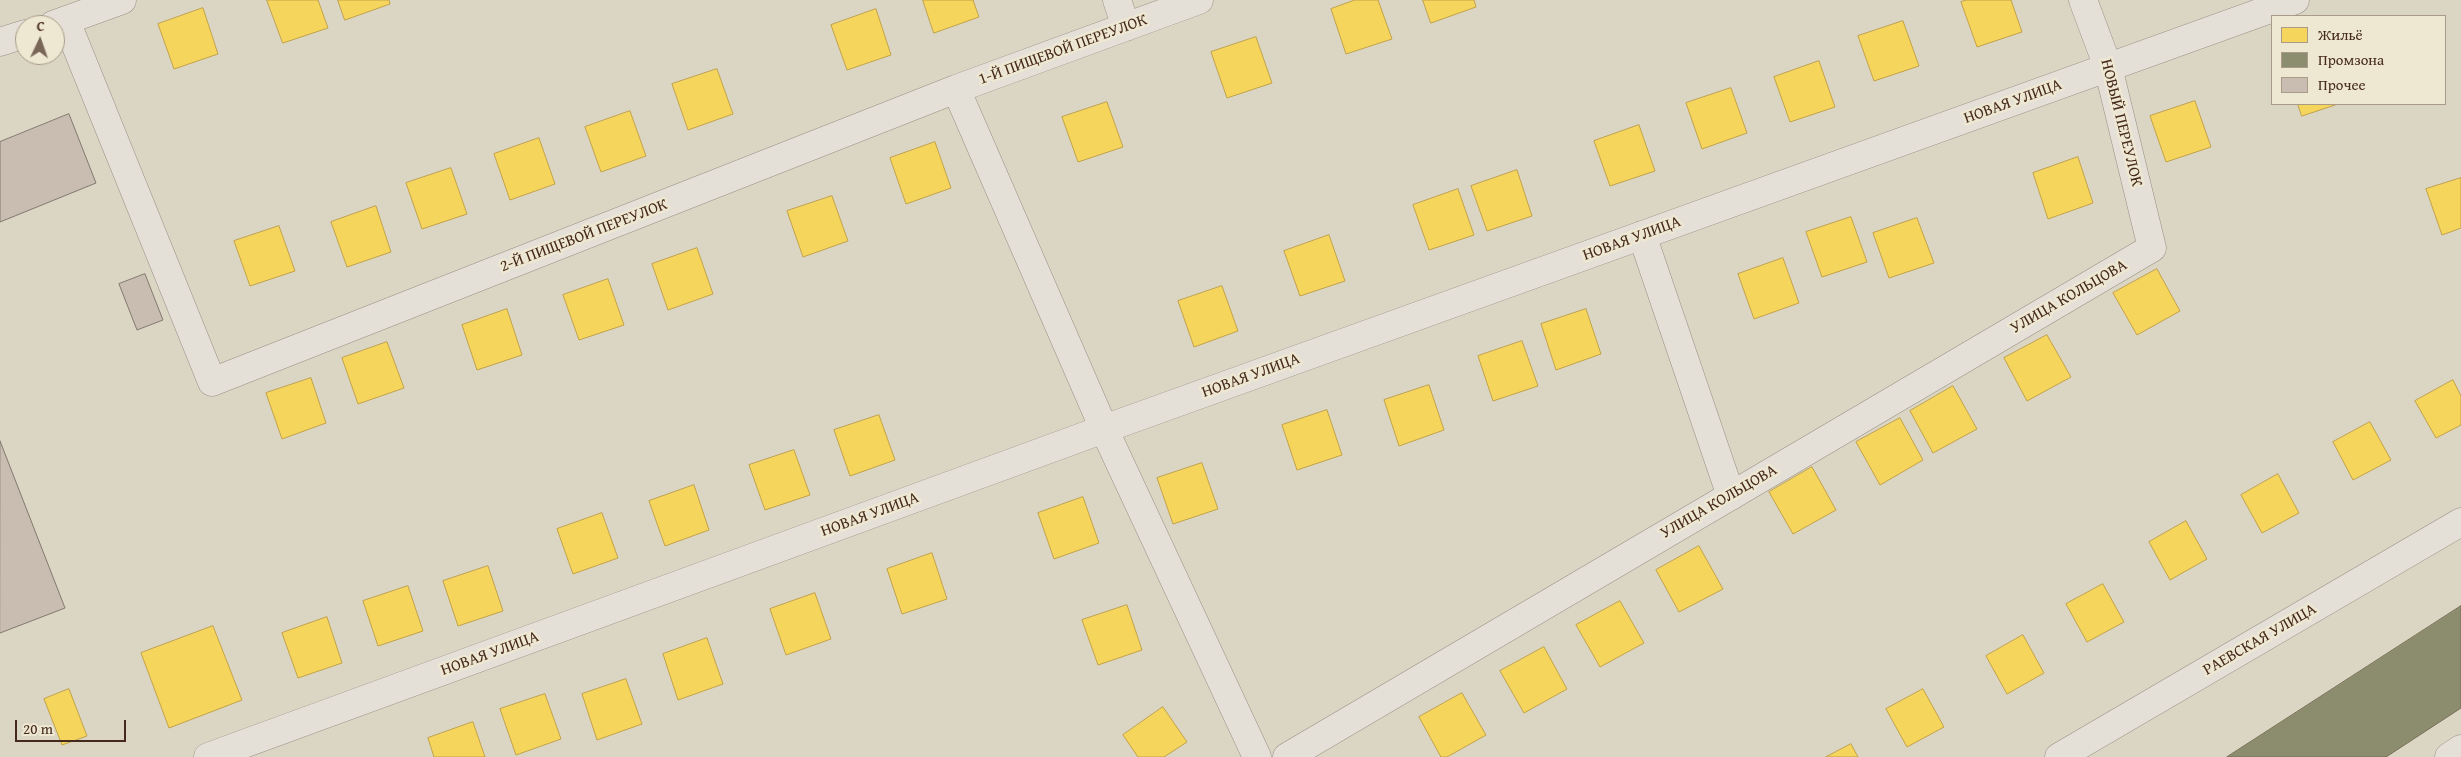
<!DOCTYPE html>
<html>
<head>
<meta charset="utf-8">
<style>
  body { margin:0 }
  #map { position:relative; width:2461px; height:757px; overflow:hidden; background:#dbd5c4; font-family:"Gentium Book Plus",serif }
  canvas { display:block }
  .legend { position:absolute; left:2271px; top:15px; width:175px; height:90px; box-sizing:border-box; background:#eee7d2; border:1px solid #aa9b89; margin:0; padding:6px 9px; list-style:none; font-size:15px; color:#452a1b }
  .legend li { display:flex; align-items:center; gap:10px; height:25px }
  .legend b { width:25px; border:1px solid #aa9b89 }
  .north { position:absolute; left:15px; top:15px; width:50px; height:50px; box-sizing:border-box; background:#eee7d2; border:1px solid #aa9b89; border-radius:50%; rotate:3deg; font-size:14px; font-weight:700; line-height:20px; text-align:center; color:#452a1b }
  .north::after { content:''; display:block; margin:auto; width:18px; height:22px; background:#7a6656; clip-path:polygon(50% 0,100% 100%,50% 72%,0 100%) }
  .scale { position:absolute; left:15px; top:720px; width:111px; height:22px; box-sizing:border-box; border:2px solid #452a1b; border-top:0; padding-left:6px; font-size:15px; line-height:18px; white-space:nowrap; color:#452a1b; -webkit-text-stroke:4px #eee7d2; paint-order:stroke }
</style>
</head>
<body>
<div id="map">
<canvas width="2461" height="757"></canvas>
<ul class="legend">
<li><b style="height:14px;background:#f6d55c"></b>Жильё</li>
<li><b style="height:14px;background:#8c8c6e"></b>Промзона</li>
<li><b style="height:14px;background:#c9bcb1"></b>Прочее</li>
</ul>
<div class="north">С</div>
<div class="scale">20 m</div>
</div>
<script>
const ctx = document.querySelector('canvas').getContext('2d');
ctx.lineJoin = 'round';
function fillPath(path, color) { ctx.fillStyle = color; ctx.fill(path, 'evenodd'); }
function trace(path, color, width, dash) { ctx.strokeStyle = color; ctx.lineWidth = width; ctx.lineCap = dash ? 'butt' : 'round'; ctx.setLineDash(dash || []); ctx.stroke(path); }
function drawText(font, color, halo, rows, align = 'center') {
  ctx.font = font + ' "Gentium Book Plus",serif'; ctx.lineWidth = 5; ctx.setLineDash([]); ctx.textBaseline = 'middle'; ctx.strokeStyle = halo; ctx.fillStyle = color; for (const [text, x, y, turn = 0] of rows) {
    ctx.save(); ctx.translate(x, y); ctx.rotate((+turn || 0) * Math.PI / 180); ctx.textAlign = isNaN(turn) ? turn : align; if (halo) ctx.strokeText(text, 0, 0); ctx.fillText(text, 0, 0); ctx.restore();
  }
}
const homes = new Path2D(`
  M267 0H318L328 28 283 43Z
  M338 0H389L390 4 345 20Z
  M923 0H973L979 17 934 33Z
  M1355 0H1378L1392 39 1346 54 1331 9Z
  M1423 0H1474L1476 7 1431 23Z
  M1967 0H2011L2022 32 1977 47 1961 2Z
  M203 8 218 54 174 69 158 24Z
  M876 9 891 55 847 70 831 25Z
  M1903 21 1919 66 1874 81 1858 36Z
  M1256 37 1272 83 1227 98 1211 52Z
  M1819 61 1835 107 1790 122 1774 77Z
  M717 69 733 114 688 130 672 84Z
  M1731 88 1747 133 1702 149 1686 103Z
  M2195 101 2211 147 2166 162 2150 116Z
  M1107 102 1123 147 1078 162 1062 117Z
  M2298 104H2338L2302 116Z
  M630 111 646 156 601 172 585 127Z
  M1639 125 1655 171 1610 186 1594 141Z
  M539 138 555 184 510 200 494 154Z
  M935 142 951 188 906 204 890 158Z
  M2078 157 2093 203 2048 219 2033 173Z
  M451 168 467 214 422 229 406 183Z
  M1517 170 1532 216 1487 231 1471 186Z
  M2461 178V228L2442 235 2426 189Z
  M1458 189 1474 235 1429 250 1413 205Z
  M832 196 848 241 803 257 787 211Z
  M376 206 391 252 347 267 331 222Z
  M1851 217 1867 262 1822 277 1806 232Z
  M1917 218 1934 263 1889 278 1873 233Z
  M279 226 295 271 250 286 234 241Z
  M1329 235 1345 281 1300 296 1284 251Z
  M697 248 713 294 668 310 652 264Z
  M1783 258 1799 303 1754 319 1738 274Z
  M2157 269 2180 311 2137 335 2113 293Z
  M608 279 624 325 579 340 563 295Z
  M1222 286 1238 331 1194 347 1178 301Z
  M507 309 522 355 477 370 462 325Z
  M1586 309 1601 354 1556 370 1541 324Z
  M2047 335 2071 377 2027 401 2004 358Z
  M1522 341 1538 386 1493 401 1478 356Z
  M387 342 404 388 358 404 342 358Z
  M311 378 326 423 282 439 266 393Z
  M2453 380 2461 396V425L2436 438 2415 401Z
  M1429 385 1444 430 1399 446 1384 400Z
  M1953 386 1977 429 1933 453 1910 411Z
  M1327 410 1342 455 1297 470 1282 425Z
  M879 415 895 460 850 476 834 430Z
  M1900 418 1923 460 1880 485 1856 442Z
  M2370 422 2391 460 2353 480 2333 442Z
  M794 450 810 495 765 510 749 465Z
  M1202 463 1218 509 1173 524 1157 478Z
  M1812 467 1836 510 1793 534 1769 492Z
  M2278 474 2299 513 2262 533 2241 495Z
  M694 485 709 530 665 546 649 501Z
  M1083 497 1099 543 1054 559 1038 513Z
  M602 513 618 558 573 574 557 529Z
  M2186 521 2207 559 2170 580 2149 542Z
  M1699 546 1723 589 1679 612 1656 570Z
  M932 553 947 599 902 614 887 569Z
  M488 566 503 611 458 626 443 581Z
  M2103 584 2124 622 2087 642 2066 604Z
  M408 586 423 631 378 646 363 601Z
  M815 593 831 639 786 655 770 609Z
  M1620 601 1644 643 1600 667 1576 625Z
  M1127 605 1142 650 1098 665 1082 620Z
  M327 617 342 663 298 678 282 633Z
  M213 626 242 700 169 728 141 653Z
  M2023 635 2044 673 2007 694 1986 656Z
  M707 638 723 684 678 700 663 654Z
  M1544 647 1567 689 1524 713 1500 671Z
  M626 679 642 724 597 740 582 694Z
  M69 689 87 736 62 745 44 699Z
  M1923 689 1944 727 1907 747 1886 709Z
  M1462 693 1486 735 1447 757H1441L1419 717Z
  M545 694 561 739 516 755 500 709Z
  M1163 707 1187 742 1164 757H1138L1123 735Z
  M473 722 485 757H434L428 738Z
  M1851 744 1858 757H1826Z`);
fillPath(homes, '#f6d55c');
trace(homes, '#c1a248', 1);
const industry = new Path2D(`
  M2461 606V708L2386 757H2227Z`);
fillPath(industry, '#8c8c6e');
trace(industry, '#776f55', 1);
const building = new Path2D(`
  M69 114 96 183 0 222V142Z
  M145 274 163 320 137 330 119 284Z
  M0 441 65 608 0 633Z`);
fillPath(building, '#c9bcb1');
trace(building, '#81796f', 1);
const minor = new Path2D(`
  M1117 0 1126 27
  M66 21 212 382 956 89 1199 0
  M53 25 122 0
  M0 42 25 34
  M956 89 1104 429 1257 757
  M1642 235 1731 496
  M208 757 1104 429 2295 0
  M1287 757 2152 248 2108 67 2083 0
  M2059 757 2461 522
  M2449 757 2461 749`);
trace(minor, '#979085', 29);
trace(minor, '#e4e0d8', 28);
drawText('16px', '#452a1b', '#eee7d2', [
  ["1-Й ПИЩЕВОЙ ПЕРЕУЛОК",1063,50,-20],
  ["НОВАЯ УЛИЦА",2013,102,-20],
  ["НОВЫЙ ПЕРЕУЛОК",2121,123,76],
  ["2-Й ПИЩЕВОЙ ПЕРЕУЛОК",584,236,-21],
  ["НОВАЯ УЛИЦА",1632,239,-20],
  ["УЛИЦА КОЛЬЦОВА",2069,297,-30],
  ["НОВАЯ УЛИЦА",1251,376,-20],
  ["УЛИЦА КОЛЬЦОВА",1719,502,-30],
  ["НОВАЯ УЛИЦА",870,515,-20],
  ["РАЕВСКАЯ УЛИЦА",2260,640,-30],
  ["НОВАЯ УЛИЦА",490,654,-20]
]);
</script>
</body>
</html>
